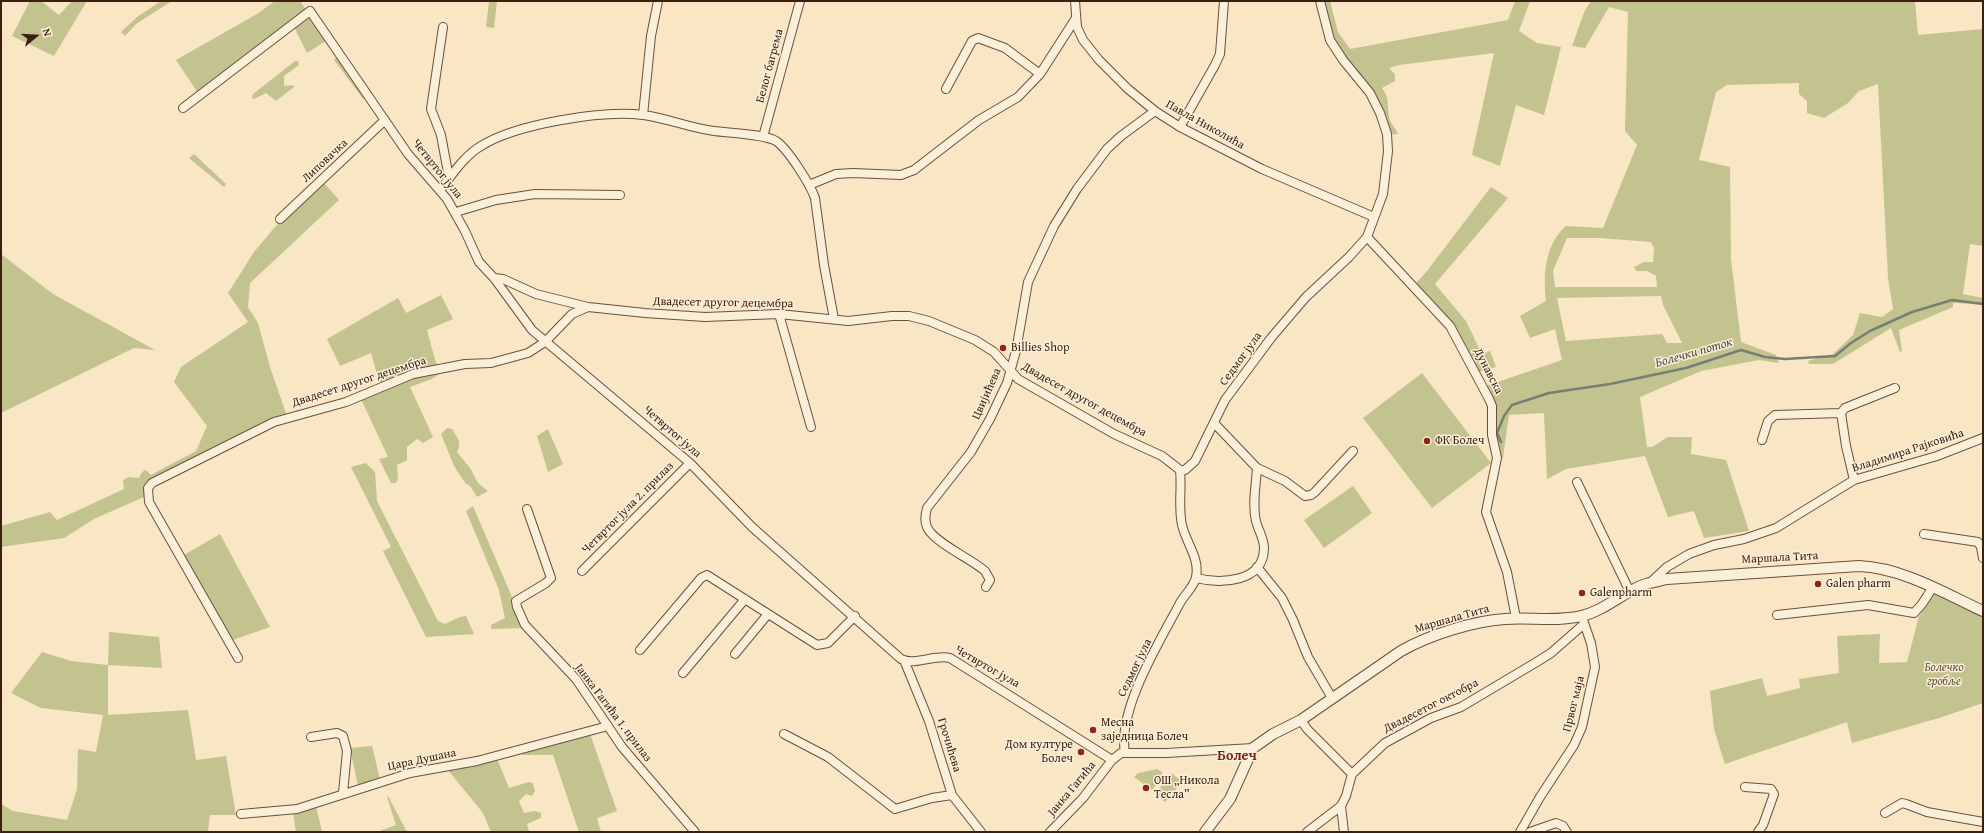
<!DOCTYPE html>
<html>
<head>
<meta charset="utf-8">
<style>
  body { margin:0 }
  #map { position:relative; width:1984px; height:833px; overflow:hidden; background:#f8e6c4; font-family:"Gentium Book Plus",serif }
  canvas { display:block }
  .frame { position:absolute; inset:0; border:2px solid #3d1e11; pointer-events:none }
  .north { position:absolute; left:16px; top:16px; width:40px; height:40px; -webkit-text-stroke:3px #faefd9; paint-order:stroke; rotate:72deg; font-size:11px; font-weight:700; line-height:16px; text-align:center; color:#3d1e11 }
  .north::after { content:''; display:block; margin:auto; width:14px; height:18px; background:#3d1e11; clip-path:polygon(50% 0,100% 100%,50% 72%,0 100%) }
</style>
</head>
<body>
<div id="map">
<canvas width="1984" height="833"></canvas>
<div class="frame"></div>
<div class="north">N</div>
</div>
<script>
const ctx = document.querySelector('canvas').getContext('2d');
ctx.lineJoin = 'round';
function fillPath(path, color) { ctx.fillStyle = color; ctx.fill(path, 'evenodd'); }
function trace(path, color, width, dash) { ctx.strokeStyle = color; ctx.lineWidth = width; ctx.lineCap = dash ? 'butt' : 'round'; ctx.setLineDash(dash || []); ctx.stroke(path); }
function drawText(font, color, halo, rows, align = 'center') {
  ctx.font = font + ' "Gentium Book Plus",serif'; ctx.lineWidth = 3; ctx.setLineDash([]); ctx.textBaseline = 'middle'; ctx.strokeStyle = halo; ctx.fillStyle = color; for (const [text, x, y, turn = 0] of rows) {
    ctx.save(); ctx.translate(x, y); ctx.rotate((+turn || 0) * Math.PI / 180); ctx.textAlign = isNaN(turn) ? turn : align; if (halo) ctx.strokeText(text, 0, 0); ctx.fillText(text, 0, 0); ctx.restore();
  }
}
fillPath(new Path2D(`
  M30 1H41L59 15 72 1H87L54 56 12 36Z
  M161 1H172L136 24 125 36 121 32 137 17Z
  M275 1H300L306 10 198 93 176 60 257 14Z
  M489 1H497L494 28 486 27Z
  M1323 1H1330L1338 32 1350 49 1508 20 1515 1H1530L1519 31 1537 43 1561 47 1544 115 1516 105 1500 166 1472 155 1494 53 1399 65 1389 68 1395 74V81L1382 88C1390 98 1387 106 1389 117 1390 124 1396 128 1398 134L1390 135 1333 37Z
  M1591 1H1915L1918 35 1983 29V246L1970 244 1963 294 1983 298V304L1953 303V307L1899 330 1902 351 1900 352 1891 328 1833 364H1809L1808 361 1833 354 1853 335 1860 313 1882 317 1893 309 1888 278 1878 84 1859 91 1848 103 1824 118 1807 113V101L1799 94V83L1727 85 1716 92 1699 160 1730 167 1731 259 1741 342 1776 355 1779 363 1759 360 1701 371 1640 397 1647 447H1652L1668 437H1692L1691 454 1726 460 1749 531 1704 538 1694 511 1668 517 1645 456 1566 469 1547 479 1544 413 1509 415 1503 458 1499 457 1486 386 1562 360 1555 329 1530 338 1520 316 1546 301C1543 274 1545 244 1566 226L1603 228 1637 145 1625 131 1628 12 1609 7 1585 48 1572 46 1585 10ZM1567 238H1600L1651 242 1654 248 1653 262H1644L1634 267 1636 271H1647L1656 276 1657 287H1555L1553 271ZM1661 296 1663 305 1682 343H1667L1662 334 1566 341 1557 298Z
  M310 15 327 40 307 53 294 27Z
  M337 56 367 96 363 99 334 60Z
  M295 61H298L299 65 284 76V86L293 85 294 87 276 101 266 93 254 99 252 98 253 94Z
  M194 154 226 184 224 187 189 158Z
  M324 183 339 200 250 283 248 307 258 323 270 367 289 422 275 425 145 487 144 497 94 519 64 538 1 547V526L50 512 57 520 124 489 123 480 129 477 139 478 142 472 146 470 151 475 196 451 207 426 174 382 181 367 248 322 228 293 254 252 275 227Z
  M1491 187 1508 198 1435 284 1466 321 1479 348 1485 353 1490 351 1496 367 1479 372 1453 323 1416 283 1427 271Z
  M1 254 53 294 155 350 134 348 1 413Z
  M441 295 453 319 427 330 435 360 441 373 432 379 410 387 433 437 423 443 417 439 407 447V460L397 465 398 479 396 483H391L379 459 388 457 361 399 382 391 371 353 340 366 327 339 398 298 406 313Z
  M1422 373 1491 463 1432 508 1363 418Z
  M447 428 452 429C458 438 462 443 457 452L470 468 478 483 488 491 477 497 470 486 465 483 454 466 441 434Z
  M548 429 563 464 548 472 537 436Z
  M366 463 375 472 377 501 438 621 445 624 460 617 466 616 474 634 426 637 383 551 391 547 351 467Z
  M1353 486 1372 513 1324 548 1304 520Z
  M473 506 512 597 517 613 524 628 491 629V625L505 618 499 590 466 511Z
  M220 534 270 627 233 640 184 555Z
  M1936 589 1983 611V703L1939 718 1852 743 1847 722 1725 764 1714 729 1710 691 1762 678 1767 696 1800 688 1799 679 1839 673 1837 636 1880 634 1879 663 1907 662 1919 616Z
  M109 632 159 637 162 668 108 665V715L188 710 196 760 226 756 236 815H210L208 832H1V804L13 811 67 820 77 789 78 749 96 752 103 715 41 708 11 693 42 652 71 661 108 665Z
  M589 731 617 811 597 818 601 832H579L553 755H522L520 748Z
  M372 746 380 779 358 786 350 748Z
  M495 754 509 788 529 782 533 783 535 791 532 796 526 794 519 801 524 813 535 811 541 813V818L527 824 529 831 491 832 483 813 443 764Z
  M1157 769 1162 772V777L1152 790 1134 777 1138 773Z
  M1172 773 1182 782 1165 802 1155 794Z
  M388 796 407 832H377L396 825 387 797Z
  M316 806 322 832H296L293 813Z`), '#c3c390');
trace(new Path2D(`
  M1501 442 1497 433 1504 416 1512 405 1549 393 1610 384 1686 368 1741 350 1765 357 1785 359 1835 356 1851 343 1870 331 1912 312 1952 300 1983 304`), '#777f74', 2.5);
const minor = new Path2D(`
  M1075 1 1077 27 1083 40 1099 60 1128 89 1155 111 1180 127 1262 169 1374 217
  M443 27 431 109 441 135 449 178
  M946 89 972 41 978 38 1005 48 1040 74
  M183 108 310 11 408 154 447 199 465 231 479 262 494 278 532 330 690 463 752 527 901 659C916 666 935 654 950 658L1112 760
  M643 115 651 36 658 1
  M1180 127 1215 65 1220 54 1224 1
  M763 137 800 1
  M809 185 836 174 853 173 901 175 914 170 979 120 1018 97 1040 74 1076 18
  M440 190C452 175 464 156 481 146 516 124 602 110 643 115 667 118 690 128 714 131 729 133 764 134 776 141 788 149 810 184 815 198L824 265 834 319
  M456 212 496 200 535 194 620 195
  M280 219 385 120
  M1367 237 1450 326 1489 399 1492 406V435L1497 458 1486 512 1507 572 1516 618
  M494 278 503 279 536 294 588 307
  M779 314 811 427
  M1841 413 1845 408 1895 388
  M1215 424 1257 468 1285 481 1305 496 1311 495 1315 492 1353 451
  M1762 440 1768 421 1775 415 1841 413 1846 446 1854 480
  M1577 482 1630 592
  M527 509 551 578 546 583 516 601 517 607 525 625 576 679 622 747 695 832
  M1924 534 1978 542 1981 547 1983 558
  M1257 567 1282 598 1293 620 1308 657 1332 698
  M582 571 690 463
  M1196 578C1220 584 1264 583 1264 548 1264 538 1258 530 1256 521 1252 505 1256 485 1257 468
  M1651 582 1667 567 1689 554 1714 545 1744 539 1776 528 1854 480 1937 456 1983 438
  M986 587 990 580 985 571C971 559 936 543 928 529 924 522 925 515 927 508L971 452 990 419 1007 383 1016 351 1028 282 1054 226 1077 189 1107 149 1121 136 1155 111
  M1777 615 1868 605 1914 613 1922 604 1933 587
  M640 650 701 578 707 575 817 645 828 643 855 616
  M735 654 768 614
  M238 658 149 502 148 488 152 483 274 422 346 402 413 374 465 364 491 363 528 353 545 342 572 314 588 307 645 313 705 317 779 314 848 321 892 316H909L929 321 975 340 994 352 1018 379 1114 434 1162 456 1180 470
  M904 660 929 721 952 795 981 832
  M683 673 745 599
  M1301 720 1307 729 1352 774
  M784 734 828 757 895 809 932 798 952 795
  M311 737 337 733 343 736 347 751 343 793
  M1125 753C1117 710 1160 641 1180 603 1185 594 1194 587 1196 577 1200 558 1186 543 1182 525 1178 507 1182 488 1180 470H1185L1195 461 1225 400 1271 338 1306 297 1349 257 1367 237 1383 194 1388 151 1387 134 1380 113 1370 93 1343 60 1330 40 1320 1
  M1745 787 1771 789 1774 794 1763 825 1758 832
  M1341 806 1344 832
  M1885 813 1902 803 1906 804 1927 812 1983 822
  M241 814 297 809 410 773 477 761 608 726
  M1050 832 1083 798 1112 760 1121 753H1166L1253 748
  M1307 832 1341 806 1346 796 1352 774 1385 743 1431 718 1461 707 1535 663 1551 653 1584 624
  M1520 832 1540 797 1574 745 1582 727 1595 667 1591 643 1583 620
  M1530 832 1556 823 1563 826 1567 832`);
const tertiary = new Path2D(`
  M1205 832 1230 799 1253 748 1273 734 1301 720 1401 651C1429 635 1473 621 1505 619 1530 617 1556 622 1581 616 1604 611 1622 593 1643 585 1651 582 1659 581 1667 579L1859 566C1903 568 1944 593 1983 611`);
trace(minor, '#6c503e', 10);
trace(tertiary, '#6c503e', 12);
trace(minor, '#faefd9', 8);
trace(tertiary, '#faefd9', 10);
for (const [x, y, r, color] of [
  [1003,348,4,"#8f2418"],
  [1427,441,4,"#8f2418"],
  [1818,584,4,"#8f2418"],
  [1582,593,4,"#8f2418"],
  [1093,730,4,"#8f2418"],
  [1081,752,4,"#8f2418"],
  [1146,788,4,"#8f2418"]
]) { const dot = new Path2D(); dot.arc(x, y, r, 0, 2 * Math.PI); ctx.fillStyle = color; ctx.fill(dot); trace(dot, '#faefd9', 1.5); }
drawText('12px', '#3d1e11', '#faefd9', [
  ["Белог багрема",770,66,-75],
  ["Павла Николића",1205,125,29],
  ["Липовачка",325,161,-43],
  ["Четвртог јула",437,169,51],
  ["Двадесет другог децембра",723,303,1],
  ["Седмог јула",1241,359,-54],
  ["Дунавска",1488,371,63],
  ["Двадесет другог децембра",359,382,-18],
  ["Цвијићева",987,394,-66],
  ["Двадесет другог децембра",1084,400,29],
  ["Четвртог јула",672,432,41],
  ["Владимира Рајковића",1908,451,-18],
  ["Четвртог јула 2. прилаз",628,508,-45],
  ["Маршала Тита",1780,558,-3],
  ["Маршала Тита",1452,619,-16],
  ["Четвртог јула",987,667,30],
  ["Седмог јула",1135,668,-64],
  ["Првог маја",1574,704,-76],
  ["Двадесетог октобра",1431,706,-27],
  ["Јанка Гагића 1. прилаз",613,713,53],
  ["Грочићева",949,745,73],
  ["Цара Душана",422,760,-12],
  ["Јанка Гагића",1072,789,-50]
]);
drawText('12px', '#3d1e11', '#faefd9', [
  ["Billies Shop",1011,348],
  ["ФК Болеч",1435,441],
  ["Galen pharm",1826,584],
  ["Galenpharm",1590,593],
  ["Месна",1101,723],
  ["заједница Болеч",1101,737],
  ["Дом културе",1073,745,"right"],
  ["Болеч",1073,759,"right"],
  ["ОШ „Никола",1154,781],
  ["Тесла”",1154,795]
], 'left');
drawText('italic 12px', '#655037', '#faefd9', [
  ["Болечко",1944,668],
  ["гробље",1944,682]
]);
drawText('italic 13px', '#5a4e43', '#faefd9', [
  ["Болечки поток",1694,353,-16]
]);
drawText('bold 14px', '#7a1f14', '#faefd9', [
  ["Болеч",1237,756]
]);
</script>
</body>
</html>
